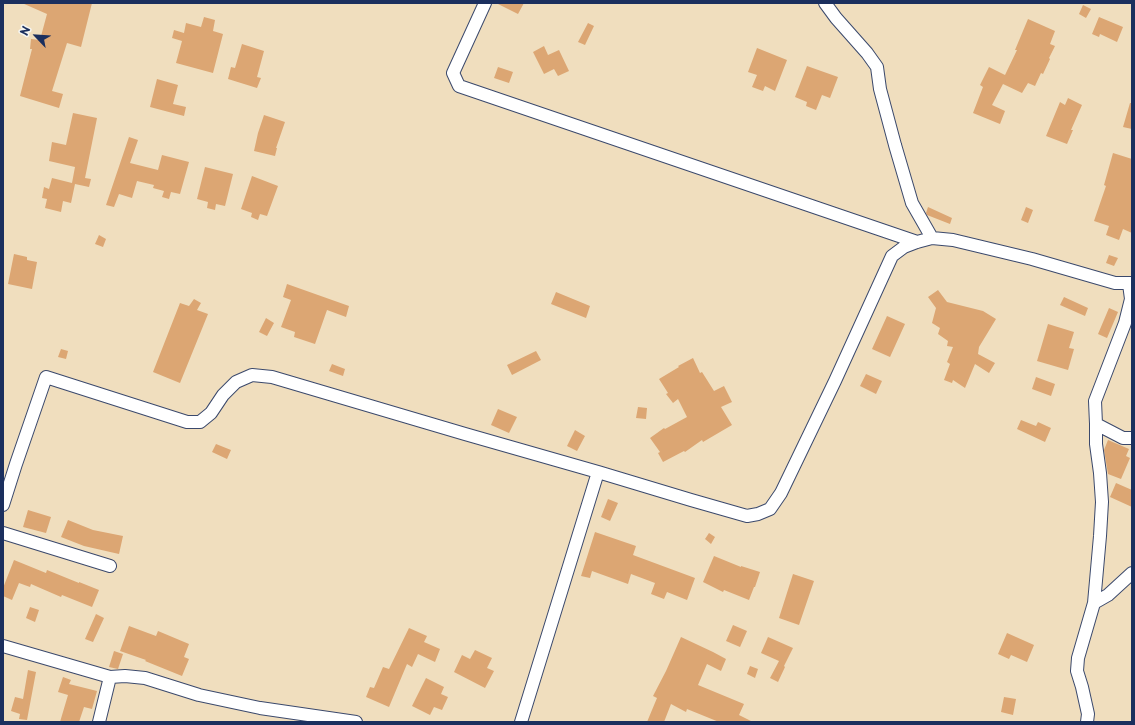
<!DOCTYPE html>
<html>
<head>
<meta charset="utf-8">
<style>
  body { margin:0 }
  #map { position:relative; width:1135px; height:725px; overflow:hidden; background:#f0debe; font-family:"Playpen Sans",sans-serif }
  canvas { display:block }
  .frame { position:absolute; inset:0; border:4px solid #1b2f5e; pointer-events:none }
  .north { position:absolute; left:16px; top:16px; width:40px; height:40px; -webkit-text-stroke:3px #f6f6f2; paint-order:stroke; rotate:295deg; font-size:11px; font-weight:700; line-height:16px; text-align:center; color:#1b2f5e }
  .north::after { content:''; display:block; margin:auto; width:14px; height:18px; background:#1b2f5e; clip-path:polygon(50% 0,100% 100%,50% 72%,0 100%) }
</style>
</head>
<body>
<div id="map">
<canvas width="1135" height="725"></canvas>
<div class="frame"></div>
<div class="north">N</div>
</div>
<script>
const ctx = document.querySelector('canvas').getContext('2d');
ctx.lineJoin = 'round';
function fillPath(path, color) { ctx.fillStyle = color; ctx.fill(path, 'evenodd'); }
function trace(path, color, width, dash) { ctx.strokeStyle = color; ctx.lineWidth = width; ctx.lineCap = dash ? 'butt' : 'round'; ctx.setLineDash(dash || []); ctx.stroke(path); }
fillPath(new Path2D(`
  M22 3H92L81 47 67 43 52 91 63 94 59 108 20 96 32 49H30L31 39 40 40 47 14Z
  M496 3H524L518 14Z
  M1083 5 1091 9 1086 18 1079 14Z
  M204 17 215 20 213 31 223 34 213 73 176 63 182 41 172 38 174 30 184 33 186 23 201 27Z
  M1099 17 1123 27 1117 42 1100 34 1099 37 1092 34Z
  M1028 19 1055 31 1050 44 1055 46 1049 58 1050 59 1043 74 1041 73 1035 86 1028 83 1022 93 1003 84 992 105 1005 111 1000 124 973 113 983 87 980 85 989 67 1005 75 1017 50H1015Z
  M588 23 594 26 585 45 578 42Z
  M242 44 264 51 257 77 261 78 257 88 228 79 231 67 235 68Z
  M544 46 548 55 559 50 569 71 558 76 554 69 544 74 533 52Z
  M757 48 787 60 775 91 765 86 763 91 752 87 757 75 748 72Z
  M807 66 838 77 830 98 822 95 816 110 806 106 807 102 795 97Z
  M498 67 513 72 509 83 494 78Z
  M157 79 178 85 173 104 186 107 184 116 150 107Z
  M1068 98 1082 105 1071 130H1073L1067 144 1046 136 1060 102 1065 105Z
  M1130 103H1132V129L1123 127Z
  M73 113 97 118 85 178 91 179 89 187 75 184 71 203 63 201 61 212 45 208 47 199 42 198 44 187 49 189 52 178 72 183 75 167 49 161 52 142 66 145Z
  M264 115 285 122 276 148H277L275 156 254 151 258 133Z
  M129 137 138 140 130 163 158 170 162 155 189 162 180 194 171 192 169 199 162 197 164 191 153 188 154 185 137 181 132 198 119 194 114 207 106 205Z
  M1113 153 1132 159V233L1123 229 1119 240 1106 235 1109 226 1094 221 1106 186 1104 185Z
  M205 167 233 174 225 206 216 204 215 210 207 208 208 202 197 199Z
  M252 176 278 186 267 216 260 214 258 220 251 217 252 213 241 209Z
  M928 207 952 218 950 224 927 215 926 213Z
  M1026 207 1033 210 1028 223 1021 220Z
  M99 235 106 239 103 247 95 244Z
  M14 254 27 257V260L37 262 32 289 8 284Z
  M1109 255 1118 258 1114 266 1106 263Z
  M287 284 349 306 346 317 327 310 315 344 294 337 295 332 281 327 291 300 283 297Z
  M938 290 947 302 983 311 996 319 979 347 978 354 995 363 989 373 975 364 965 388 953 380 952 383 944 380 950 364 947 362 953 347 947 346 948 341 938 334 940 328 932 323 936 308 928 297Z
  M556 292 590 306 586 318 551 304Z
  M1064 297 1088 308 1085 316 1060 305Z
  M194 299 201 303 197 310 208 314 180 383 153 372 180 303 189 306Z
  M1109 308 1118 312 1107 338 1098 334Z
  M887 316 905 324 890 357 872 349Z
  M266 318 274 323 267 336 259 332Z
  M1048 324 1074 332 1069 348 1074 349 1068 370 1037 361Z
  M61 349 68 351 66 359 58 357Z
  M536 351 541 360 512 375 507 365Z
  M693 358 700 373 702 372 714 391 724 386 732 402 721 407 732 425 703 442 702 440 685 452 684 451 663 462 658 453 660 452 650 438 664 428 665 429 687 417 678 399 673 403 666 394 668 393 659 379 679 367 678 366Z
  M332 364 345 369 343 376 329 371Z
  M866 374 882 381 876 394 860 386Z
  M1036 377 1055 384 1051 396 1032 389Z
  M638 407 647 408 646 419 636 418Z
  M498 409 517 417 509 433 491 425Z
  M1021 420 1036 426 1038 422 1051 428 1045 442 1017 429Z
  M575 430 585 436 577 451 567 446Z
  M1108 440 1129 449 1126 456 1130 458 1121 479 1108 474 1104 450Z
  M216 444 231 450 227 459 212 452Z
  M1116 483 1132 490V507L1110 497Z
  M608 499 618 503 610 521 601 517Z
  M28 510 51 517 46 533 23 527Z
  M68 520 93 530 123 536 119 554 84 546 61 537Z
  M595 532 636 546 633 555 695 578 687 600 667 592 664 599 651 594 655 583 631 574 628 584 592 571 590 578 581 576Z
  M709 533 715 537 711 544 705 539Z
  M714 556 741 567V566L760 572 755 587H754L749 600 724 590 723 592 703 582Z
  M14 560 46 573 47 570 79 583V582L99 590 92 607 62 595 61 597 31 584 30 587 19 583 12 600 3 596V588Z
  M793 574 814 581 799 625 779 618Z
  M30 607 39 610 35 622 26 618Z
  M96 614 104 618 93 642 85 639Z
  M733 625 747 631 740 647 726 641Z
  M129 626 156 636 158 631 189 644 184 657 189 659 182 676 145 661 146 660 120 651Z
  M409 628 427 636 424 642 440 649 435 662 418 654 412 667 407 664 389 707 366 697 370 687 374 688 383 667 389 669Z
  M1007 633 1034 645 1027 662 1011 655 1009 659 998 654Z
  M681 637 713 652 726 659 721 671 707 664 698 685 744 704 739 715 753 722H719L687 709 686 712 671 704 664 722H647L657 698 653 696 666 671Z
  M768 637 793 648 784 666 785 667 778 682 770 678 779 661 761 653Z
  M475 650 492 658 487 668 494 671 485 688 454 672 462 655 470 659Z
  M114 651 123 654 118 669 109 667Z
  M750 666 758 669 755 678 747 674Z
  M28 670 36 672 27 720 19 719 20 714 11 711 15 697 23 699Z
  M63 677 71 680 69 684 97 691 92 709 84 707 79 722H60L68 695 58 692Z
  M426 678 444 687 441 694 448 697 442 710 434 707 430 715 412 706Z
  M1004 697 1016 699 1013 715 1001 712Z`), '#dca673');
const street = new Path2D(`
  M485 3 453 73 459 86 917 242
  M825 3 836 18 867 53 877 67 880 89 895 145 912 203 932 238
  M1096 424 1123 438H1132
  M3 505 16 464 46 377 187 422H200L211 413 223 395 236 382 252 375 272 377 465 434 598 472
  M3 533 110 566
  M1094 603 1108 595 1132 573
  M3 646 110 677 125 676 145 678 199 695 260 708 356 722
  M99 722 110 677
  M521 722 598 472 691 500 747 516 758 514 770 509 781 493 835 381 892 256 904 247 917 242 932 238 953 240 1032 259 1115 283H1132
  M1087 722 1088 714 1082 687 1077 671 1078 658 1094 603 1100 536 1102 502 1100 473 1096 444V424L1095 401 1125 323 1131 299 1129 284`);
trace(street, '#3b496c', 14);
trace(street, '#fff', 12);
</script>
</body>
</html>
